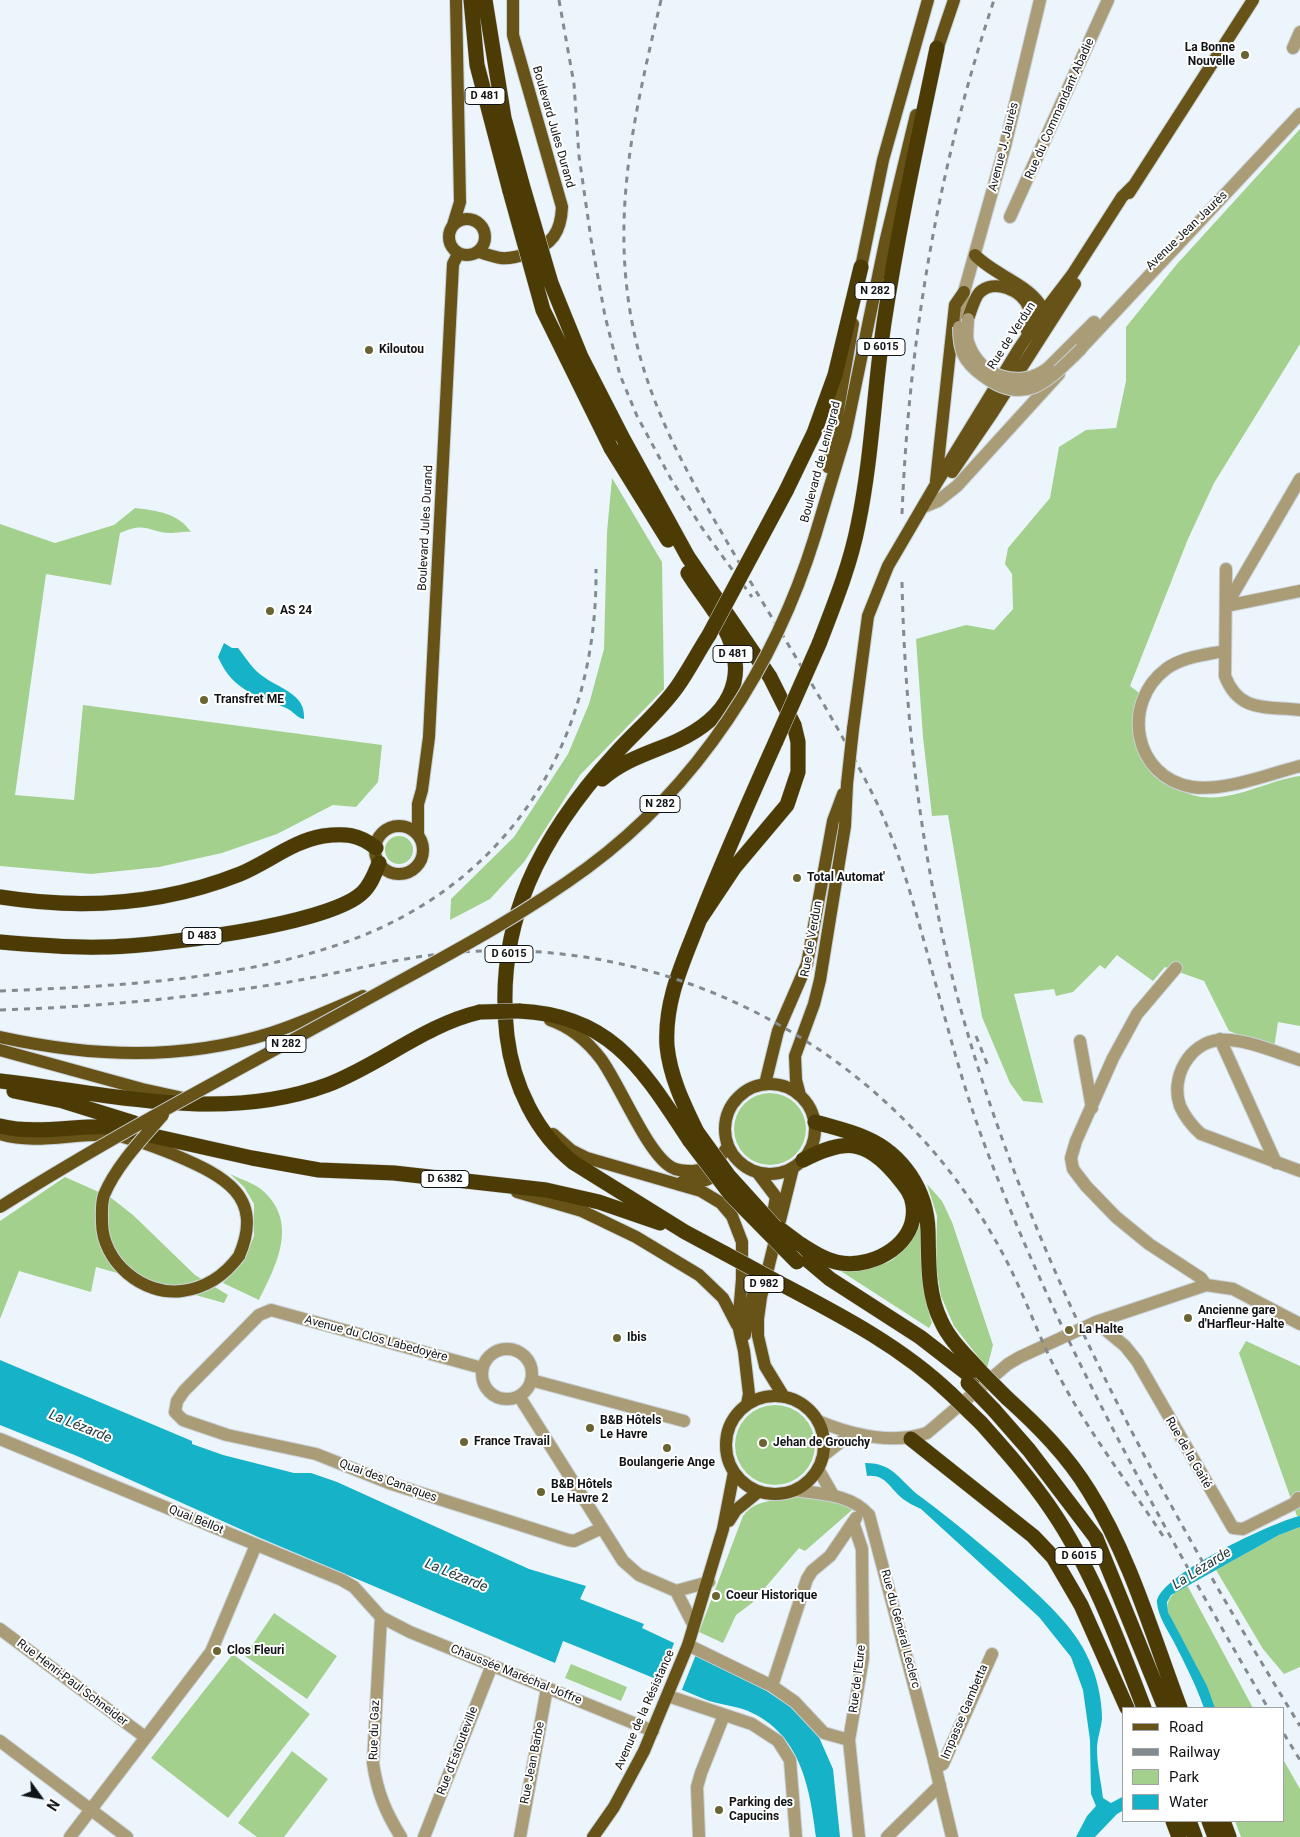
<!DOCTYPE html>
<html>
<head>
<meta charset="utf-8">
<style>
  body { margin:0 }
  #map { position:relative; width:1300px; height:1837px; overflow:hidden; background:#ecf5fc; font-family:Roboto,sans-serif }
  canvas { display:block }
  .legend { position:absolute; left:1122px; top:1707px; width:162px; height:115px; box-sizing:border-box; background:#fff; border:1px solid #a0a1a2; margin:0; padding:6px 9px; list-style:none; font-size:15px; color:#111417 }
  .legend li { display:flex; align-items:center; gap:10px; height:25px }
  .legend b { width:25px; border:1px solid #a0a1a2 }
  .north { position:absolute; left:15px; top:1772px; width:50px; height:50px; -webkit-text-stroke:4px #fff; paint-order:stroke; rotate:122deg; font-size:14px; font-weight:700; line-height:20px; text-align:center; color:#111417 }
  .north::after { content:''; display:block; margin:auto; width:18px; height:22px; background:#111417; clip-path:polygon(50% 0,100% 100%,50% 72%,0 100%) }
</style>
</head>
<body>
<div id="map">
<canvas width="1300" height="1837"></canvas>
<ul class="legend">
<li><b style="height:6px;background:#675317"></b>Road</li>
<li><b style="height:6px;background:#848b90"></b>Railway</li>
<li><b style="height:14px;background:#a3d18d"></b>Park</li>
<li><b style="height:14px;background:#16b2c8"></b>Water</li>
</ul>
<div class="north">N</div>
</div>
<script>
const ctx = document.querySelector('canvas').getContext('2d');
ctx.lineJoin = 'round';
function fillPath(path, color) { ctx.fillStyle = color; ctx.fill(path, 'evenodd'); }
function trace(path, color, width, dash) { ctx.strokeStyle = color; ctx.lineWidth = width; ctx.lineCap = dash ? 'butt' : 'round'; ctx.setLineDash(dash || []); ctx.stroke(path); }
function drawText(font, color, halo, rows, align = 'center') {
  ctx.font = font + ' Roboto,sans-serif'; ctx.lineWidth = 4; ctx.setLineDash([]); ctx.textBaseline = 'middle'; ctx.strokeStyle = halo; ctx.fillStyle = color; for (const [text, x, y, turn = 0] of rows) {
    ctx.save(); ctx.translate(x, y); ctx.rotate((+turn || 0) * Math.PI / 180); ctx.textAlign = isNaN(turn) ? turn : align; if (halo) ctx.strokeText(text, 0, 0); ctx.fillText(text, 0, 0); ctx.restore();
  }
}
fillPath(new Path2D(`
  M1300 129V344L1214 483 1188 539 1130 686 1142 695 1140 746C1152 759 1163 777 1177 787 1214 814 1261 781 1300 776V1026L1278 1022 1274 1048 1229 1031 1204 981 1165 967 1153 981 1117 955 1105 969 1100 965 1073 992 1056 996 1054 989 1014 994 1043 1103 1023 1101 1010 1083 982 1017 948 815 932 816 923 737 916 639 966 625 994 630 1013 609 1012 574 1005 564 1008 548 1050 498 1059 447 1086 430 1116 428 1126 381V327L1177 264Z
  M612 478 662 562 664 689 580 775 524 862 490 899 450 920 451 899 514 837 568 754 589 704 604 649 607 532Z
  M135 508C157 511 177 512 191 532 183 531 178 533 171 533 147 532 146 521 120 533L111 585 46 574 15 795 74 800 83 705 382 745 378 782 356 807 333 805 277 834 222 853 159 867 91 874 0 866V524L55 543 114 525Z
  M385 850a14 14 0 1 1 28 0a14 14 0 1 1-28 0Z
  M734 1129a36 36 0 1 1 72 0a36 36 0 1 1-72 0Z
  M230 1174C240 1179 254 1183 262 1190 299 1222 277 1264 259 1300L223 1283 245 1259 254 1236V1204L244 1187Z
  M65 1177 110 1197 133 1215 195 1275 228 1295 224 1303 96 1267 91 1292 19 1271 0 1319V1221Z
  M927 1184 942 1201 952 1222 993 1345 987 1368 954 1326 941 1296 936 1267 937 1216Z
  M917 1199C925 1242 918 1280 932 1323L929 1328 836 1268C856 1267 888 1271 901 1251 907 1242 913 1211 917 1199Z
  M1246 1341 1300 1366V1516H1297L1239 1353Z
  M735 1445a40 40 0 1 1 80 0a40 40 0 1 1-80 0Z
  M799 1496 828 1499 851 1507 852 1510 805 1551 799 1548 752 1603 736 1615 723 1643 699 1632 743 1516C757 1497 778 1502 799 1496Z
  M1300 1527V1667L1284 1674 1263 1649 1216 1570 1279 1535Z
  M1187 1585 1253 1708H1211L1168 1612C1166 1596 1174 1593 1187 1585Z
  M274 1613 337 1656 307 1699 245 1656Z
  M233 1654 310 1714 228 1818 151 1758Z
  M571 1664 627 1687 621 1701 565 1678Z
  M292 1751 328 1779 284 1837H257L238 1823Z
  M1284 1761 1300 1789V1837H1241L1235 1821H1284Z`), '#a3d18d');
fillPath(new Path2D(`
  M224 643 232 648H238C246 658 253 670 264 677 280 689 306 694 304 719 297 718 294 712 288 709 257 694 234 693 218 657Z
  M0 1360 192 1441V1444L223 1455 294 1473H311L337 1482 529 1569 586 1586 580 1599 644 1624 642 1628 744 1676 794 1709 818 1735 833 1769 840 1837H816C810 1787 800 1733 748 1711 734 1705 718 1705 704 1699 657 1679 610 1660 563 1641L555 1663 258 1537 77 1456 0 1425Z
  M865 1463C895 1463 900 1482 921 1497 956 1523 988 1550 1021 1579 1049 1605 1078 1630 1092 1667 1098 1682 1102 1702 1102 1719 1101 1729 1097 1739 1097 1749 1097 1766 1101 1781 1103 1798L1111 1803 1124 1796V1810L1117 1814 1095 1837H1076L1087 1816 1096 1806 1091 1794 1090 1740 1083 1690 1071 1657 1039 1617 921 1509C915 1506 908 1503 903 1499 890 1489 886 1474 867 1476Z
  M1300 1516V1527L1279 1535 1171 1595 1167 1602 1168 1612 1207 1686 1215 1708H1204C1196 1685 1185 1664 1174 1642 1168 1631 1158 1616 1157 1603 1155 1577 1275 1521 1300 1516Z`), '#16b2c8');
fillPath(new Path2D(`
  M675 1641 697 1652 681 1692 658 1682Z`), '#ecf5fc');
const minor = new Path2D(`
  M1293 48 1300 32
  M1010 217 1108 0
  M959 327 964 292 1005 146 1040 0
  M1073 357 1300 114
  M1048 368 1094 322
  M926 506 938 501 957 486 1059 374
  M1226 569 1225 676C1239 713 1266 706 1300 710
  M1226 606 1300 479
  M1226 606 1300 591
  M1224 651C1205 655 1182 657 1166 669 1121 703 1133 777 1192 787 1224 792 1269 774 1300 766
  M1176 968 1137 1014 1113 1058 1076 1141 1071 1158 1073 1169 1086 1186 1116 1217 1149 1244 1201 1278 1206 1285
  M1220 1039 1276 1163
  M1080 1041 1092 1108
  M1300 1060C1278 1053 1241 1037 1219 1040 1189 1043 1170 1078 1180 1106 1185 1117 1192 1126 1201 1134L1300 1171
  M1096 1322 1125 1346 1137 1361 1233 1528 1243 1529 1295 1503 1298 1498
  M482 1374a25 25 0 1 1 50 0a25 25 0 1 1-50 0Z
  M482 1368 271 1310 259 1315 184 1391 177 1401 175 1412 183 1420 227 1435 316 1454 389 1483 568 1540 574 1541 602 1528
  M531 1380 684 1421
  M519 1396 623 1561 639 1575 676 1591 693 1624
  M818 1421C852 1435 891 1445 927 1433L1008 1364 1020 1357 1096 1322 1206 1285 1233 1289 1300 1324
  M0 1439 342 1580 354 1587 381 1617 410 1632 653 1731
  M824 1455 843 1440 859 1434
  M818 1469 833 1495
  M795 1490C821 1494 851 1494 869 1515L933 1757 952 1837
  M853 1522 862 1549 863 1658 849 1740 859 1837
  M676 1591 709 1582
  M381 1617 373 1763C377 1792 386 1813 401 1837
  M0 1629 145 1737
  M688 1645 772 1686 795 1702 824 1733 849 1740
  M772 1686 807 1579 812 1571 830 1556 856 1518
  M668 1696 752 1724 778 1741 790 1760 796 1837
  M0 1741 127 1837
  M936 1768 943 1764 992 1654
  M70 1837 211 1652 256 1545
  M424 1837 492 1665
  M520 1837 547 1688
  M699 1837 697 1787 701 1773 724 1715
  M887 1837 940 1785`);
const major = new Path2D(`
  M935 56 954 0
  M1129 193 1253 0
  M449 237a18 18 0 1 1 36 0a18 18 0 1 1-36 0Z
  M453 225 460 202 456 0
  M479 252C486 254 494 257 501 258 509 259 521 256 528 253 552 245 561 232 562 207L513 35V0
  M975 255C993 274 1025 283 1039 303 1042 308 1043 314 1044 319
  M859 277 883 160 928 0
  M968 319C971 311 974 299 979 293 994 278 1022 290 1029 308 1033 315 1029 324 1027 331
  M828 467 853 324
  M952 472 993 412 1075 284
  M936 481 955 305 964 292
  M815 536 845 436 885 243 916 115
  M853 729 868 616 888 566 936 484 1020 347 1043 313 1072 275 1122 197 1133 186
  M375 850a24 24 0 1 1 48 0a24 24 0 1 1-48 0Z
  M418 835V804L422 790 429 737 453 264 458 254
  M550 1020C571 1027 588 1042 601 1059 620 1085 647 1153 671 1167 677 1171 685 1171 693 1171 710 1169 719 1160 728 1146
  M0 1037C92 1057 181 1061 271 1033 302 1023 333 1009 363 996
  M0 1050 142 1089 183 1098
  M765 1084 778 1031 807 964 833 821 843 794
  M725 1129a45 45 0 1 1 90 0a45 45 0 1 1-90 0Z
  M800 1095 796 1080 795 1056 814 1004 820 980 845 826 847 784
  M0 1134C35 1145 74 1133 110 1135 129 1136 158 1148 175 1155 224 1176 265 1196 239 1256
  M553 1134 571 1150 587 1158 701 1191 721 1203 732 1216 742 1242V1279L738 1325 744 1351 749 1394 747 1404
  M757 1172 776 1197 771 1225
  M682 1182 706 1180 723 1172
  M517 1192 582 1211 636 1237 699 1275 723 1298 737 1325
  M745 1335 756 1281
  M726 1445a49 49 0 1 1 98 0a49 49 0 1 1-98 0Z
  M784 1397 765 1366 758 1336V1319L761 1297 793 1168
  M729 1521 736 1510 758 1492
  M593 1837 614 1807 644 1751 688 1645 723 1529 734 1472`);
const highway = new Path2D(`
  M471 0 477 65 510 191
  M485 0 504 118 522 184
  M621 435 688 557 770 677 794 725 798 742V772L787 805 734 868 700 919
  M611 448 668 540
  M786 491 814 433 835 375 861 267
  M709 635C698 652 689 670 677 687 660 711 636 731 616 753 541 835 494 922 507 1036 513 1085 536 1133 574 1163L685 1232 726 1254
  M819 644C834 605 850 566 858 525 872 458 874 390 884 323 898 230 918 139 937 48
  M602 779C625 759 650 753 677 741 726 718 752 680 724 627 714 608 699 591 688 573
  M0 897C82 910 162 905 240 874 267 863 293 841 323 836 344 833 359 834 376 848
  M0 942C34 945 69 948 103 947 153 947 328 925 362 893 371 885 375 873 379 863
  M519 1011C612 1015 643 1070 690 1141
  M0 1081C108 1093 221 1124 327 1085 380 1065 424 1025 480 1012
  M14 1091 63 1101 134 1123
  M815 1122C832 1127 850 1131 866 1138 903 1154 927 1191 928 1231 929 1262 927 1293 941 1321 950 1341 967 1356 981 1372
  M0 1126C37 1135 76 1125 113 1127L252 1158 319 1170 394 1173 546 1190 599 1202 660 1223
  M697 1132C684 1105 670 1077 667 1046 664 999 685 958 701 916 724 857 750 799 776 741
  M800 1244C813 1252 826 1261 841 1263 875 1268 918 1243 913 1205 912 1193 903 1184 896 1175 865 1138 844 1139 803 1160
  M798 1252 830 1279 920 1337 973 1378
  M785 1286C844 1317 903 1348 951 1394
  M1007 1398C1038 1426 1067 1455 1089 1491 1130 1556 1153 1637 1180 1708
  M994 1410 1029 1450 1096 1538 1165 1708
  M981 1423C1005 1450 1030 1478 1051 1509 1092 1569 1118 1640 1144 1708
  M911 1439 1033 1536 1053 1557 1081 1605 1127 1708
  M1173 1821 1179 1837
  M1189 1821 1195 1837
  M1209 1821 1215 1837
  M1223 1821 1229 1837`);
trace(minor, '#c9d1d7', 14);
trace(major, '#c9d1d7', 14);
trace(highway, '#c9d1d7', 16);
trace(minor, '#a99c77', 12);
trace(major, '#675317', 12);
trace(highway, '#4c3b04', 15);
trace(new Path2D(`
  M559 0 574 84 579 156 591 239 605 316 620 375 637 416 671 479 702 528 752 597
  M661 0C635 112 609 216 634 332 651 412 692 482 733 552 781 635 835 717 877 803 901 854 915 909 930 963 948 1029 965 1095 990 1159 1064 1351 1165 1531 1268 1708
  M902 514C909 338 938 167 994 0
  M902 582C905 724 922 865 959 1003 1030 1262 1161 1499 1300 1726
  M0 991C114 986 234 981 343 943 509 885 598 742 596 569
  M0 1010C95 1007 189 998 283 983 343 973 401 956 462 952 653 938 843 1028 957 1181 978 1210 998 1242 1013 1274 1029 1307 1041 1342 1058 1374 1088 1432 1129 1484 1165 1539
  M976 1036 988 1066
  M1284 1734 1300 1760`), '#848b90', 3, [6, 6]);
const minorBridge = new Path2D(`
  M968 319C968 326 966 336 968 342 979 377 1020 390 1048 368
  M959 327C959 351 963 361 983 376 1026 408 1049 380 1081 349`);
const majorBridge = new Path2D(`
  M847 784 853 729
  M163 1115C142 1139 116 1166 104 1195 101 1204 102 1213 102 1222 102 1262 143 1296 182 1291 206 1288 225 1275 239 1256
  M0 1207C117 1133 240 1069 362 1002 438 960 516 920 587 868 698 786 775 666 815 536`);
const highwayBridge = new Path2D(`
  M522 184 551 283 581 357 621 435
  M510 191 543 310 611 448
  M709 635 786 491
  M776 741 819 644
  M480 1012 519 1011
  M697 1132 728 1175 785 1238
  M690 1141 731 1195 797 1262
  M780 1229 800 1244
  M726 1254 785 1286
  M981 1372 1007 1398
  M968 1383 994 1410
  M951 1394 981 1423`);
trace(minorBridge, '#c9d1d7', 14, []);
trace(majorBridge, '#c9d1d7', 14, []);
trace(highwayBridge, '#c9d1d7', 16, []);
trace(minorBridge, '#a99c77', 12);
trace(majorBridge, '#675317', 12);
trace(highwayBridge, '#4c3b04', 15);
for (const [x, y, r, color] of [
  [1245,55,5,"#696431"],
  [369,350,5,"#696431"],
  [270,611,5,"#696431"],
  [204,700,5,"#696431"],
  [797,878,5,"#696431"],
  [1188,1318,5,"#696431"],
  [1069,1330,5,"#696431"],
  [617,1338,5,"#696431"],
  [590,1428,5,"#696431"],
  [464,1442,5,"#696431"],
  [763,1443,5,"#696431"],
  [667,1448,5,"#696431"],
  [541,1492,5,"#696431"],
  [716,1596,5,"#696431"],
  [217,1651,5,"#696431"],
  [719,1810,5,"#696431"]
]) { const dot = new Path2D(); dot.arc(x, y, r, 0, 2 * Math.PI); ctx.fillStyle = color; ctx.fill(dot); trace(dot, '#fff', 2); }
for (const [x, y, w] of [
  [485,96,40],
  [875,291,40],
  [881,347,48],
  [733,654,40],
  [660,804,40],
  [202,936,40],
  [509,954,48],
  [286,1044,40],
  [445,1179,48],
  [764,1284,40],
  [1079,1556,48]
]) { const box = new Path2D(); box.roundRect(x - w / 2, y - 8.5, w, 17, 4); ctx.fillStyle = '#fff'; ctx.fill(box); trace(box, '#111417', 1); }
drawText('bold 11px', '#111417', null, [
  ["D 481",485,96],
  ["N 282",875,291],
  ["D 6015",881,347],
  ["D 481",733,654],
  ["N 282",660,804],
  ["D 483",202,936],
  ["D 6015",509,954],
  ["N 282",286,1044],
  ["D 6382",445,1179],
  ["D 982",764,1284],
  ["D 6015",1079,1556]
]);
drawText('bold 12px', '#111417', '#fff', [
  ["La Bonne",1235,48,"right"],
  ["Nouvelle",1235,62,"right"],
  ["Kiloutou",379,350],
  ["AS 24",280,611],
  ["Transfret ME",214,700],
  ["Total Automat'",807,878],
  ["Ancienne gare",1198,1311],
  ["d'Harfleur-Halte",1198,1325],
  ["La Halte",1079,1330],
  ["Ibis",627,1338],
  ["B&B Hôtels",600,1421],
  ["Le Havre",600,1435],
  ["France Travail",474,1442],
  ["Jehan de Grouchy",773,1443],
  ["Boulangerie Ange",667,1463,"center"],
  ["B&B Hôtels",551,1485],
  ["Le Havre 2",551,1499],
  ["Coeur Historique",726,1596],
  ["Clos Fleuri",227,1651],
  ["Parking des",729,1803],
  ["Capucins",729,1817]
], 'left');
drawText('12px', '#111417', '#fff', [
  ["Rue du Commandant Abadie",1060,109,-66],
  ["Boulevard Jules Durand",553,127,74],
  ["Avenue J. Jaurès",1004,147,-76],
  ["Avenue Jean Jaurès",1187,231,-44],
  ["Rue de Verdun",1012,336,-57],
  ["Boulevard de Leningrad",821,462,-75],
  ["Boulevard Jules Durand",426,528,-87],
  ["Rue de Verdun",812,939,-80],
  ["Avenue du Clos Labedoyère",376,1339,15],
  ["Rue de la Gaité",1188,1453,60],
  ["Quai des Canaques",388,1481,20],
  ["Quai Bellot",196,1520,22],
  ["Rue du Général Leclerc",900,1629,75],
  ["Chaussée Maréchal Joffre",516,1675,22],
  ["Rue de l'Eure",858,1679,-83],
  ["Rue Henri-Paul Schneider",72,1683,37],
  ["Avenue de la Résistance",645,1710,-66],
  ["Impasse Gambetta",965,1712,-67],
  ["Rue du Gaz",375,1730,-88],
  ["Rue d'Estouteville",458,1751,-69],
  ["Rue Jean Barbe",533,1763,-79]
]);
drawText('italic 14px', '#22393d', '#fff', [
  ["La Lézarde",80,1427,22],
  ["La Lézarde",1202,1569,-32],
  ["La Lézarde",456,1576,22]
]);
</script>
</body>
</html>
